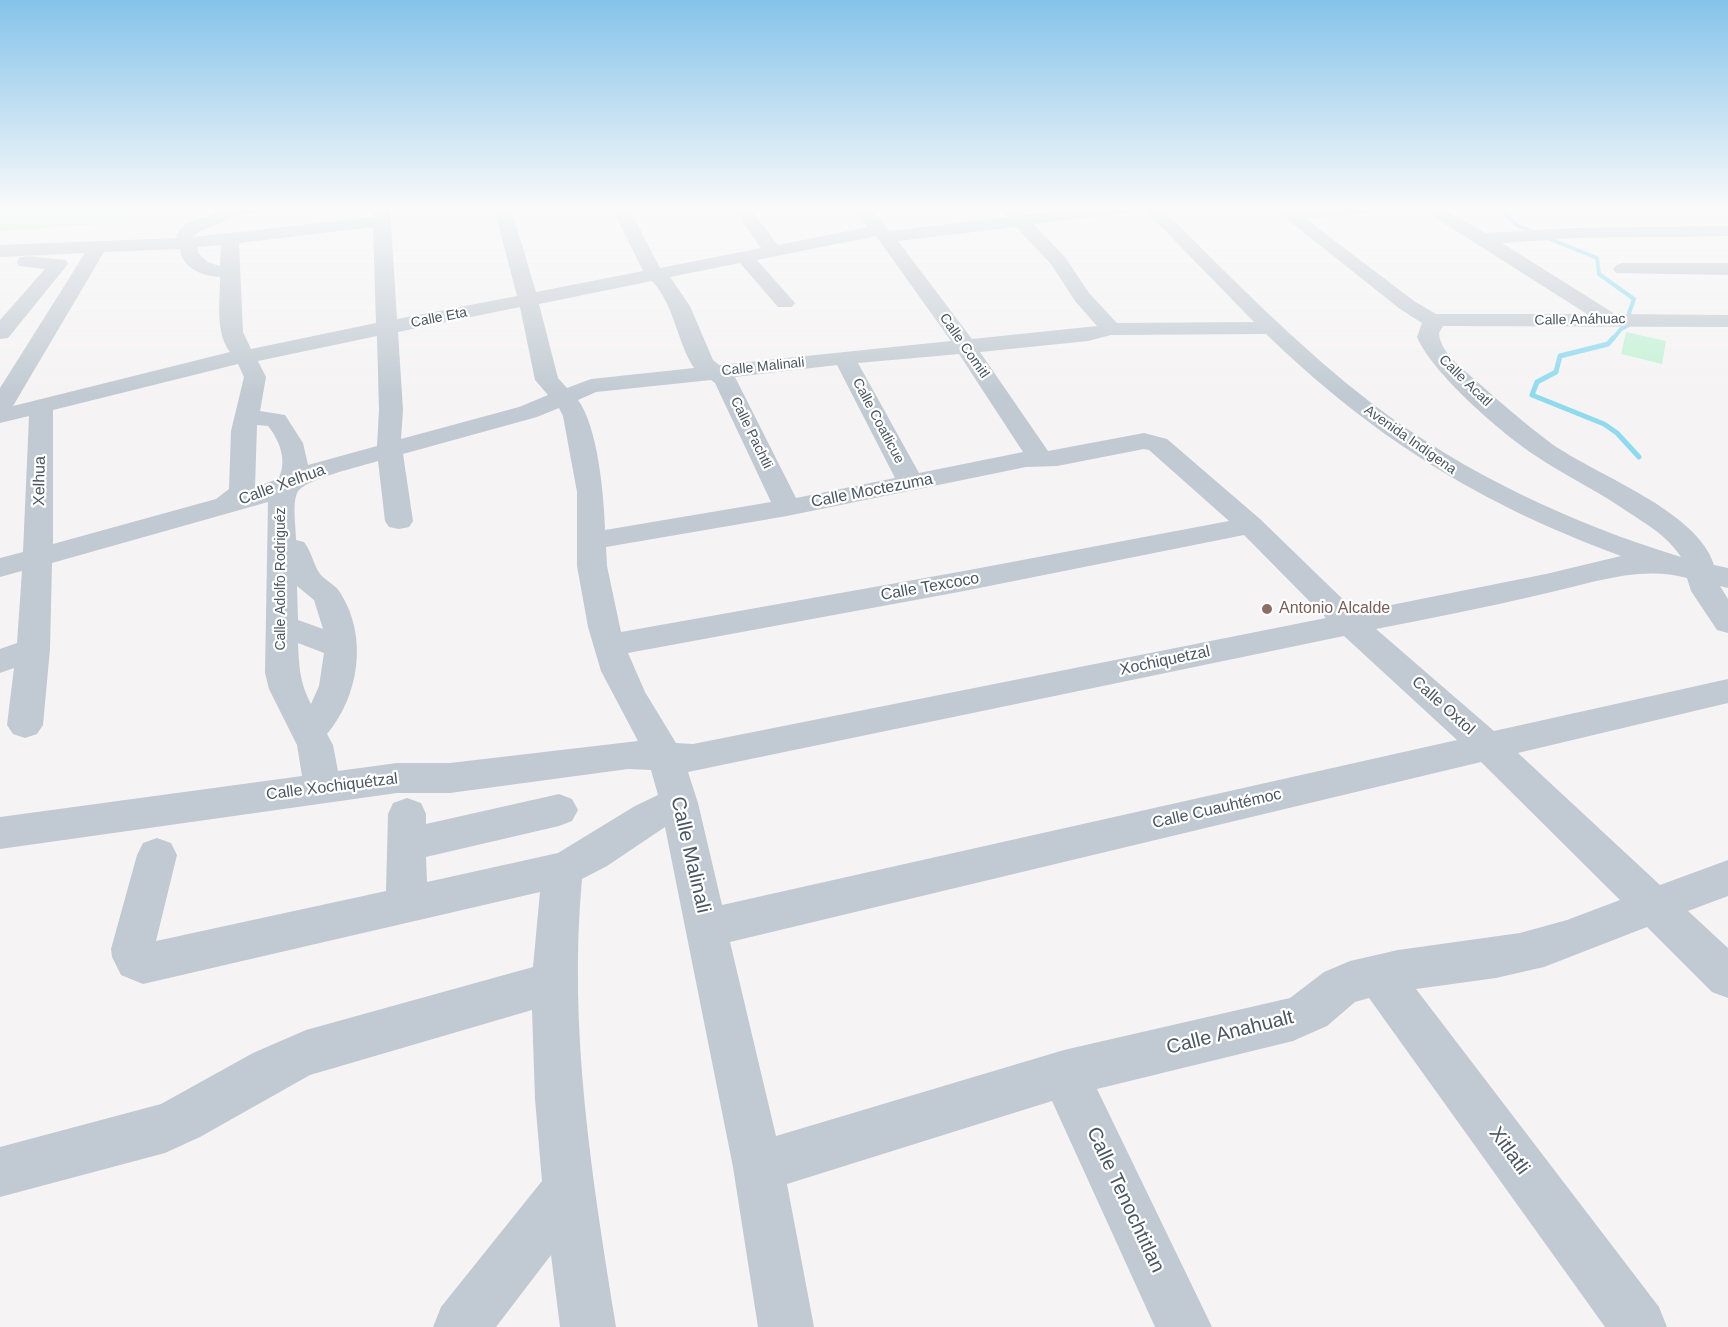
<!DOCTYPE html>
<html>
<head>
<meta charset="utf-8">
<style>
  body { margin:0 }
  canvas { display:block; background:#f5f3f3 }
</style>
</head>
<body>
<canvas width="1728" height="1327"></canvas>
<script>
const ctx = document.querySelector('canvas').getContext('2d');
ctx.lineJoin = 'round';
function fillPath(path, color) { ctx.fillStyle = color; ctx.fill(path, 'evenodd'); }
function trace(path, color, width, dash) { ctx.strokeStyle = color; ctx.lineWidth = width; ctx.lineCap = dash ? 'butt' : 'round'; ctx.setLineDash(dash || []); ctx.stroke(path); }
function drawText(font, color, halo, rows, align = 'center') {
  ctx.font = font + ' Helvetica,sans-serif'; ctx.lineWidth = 4.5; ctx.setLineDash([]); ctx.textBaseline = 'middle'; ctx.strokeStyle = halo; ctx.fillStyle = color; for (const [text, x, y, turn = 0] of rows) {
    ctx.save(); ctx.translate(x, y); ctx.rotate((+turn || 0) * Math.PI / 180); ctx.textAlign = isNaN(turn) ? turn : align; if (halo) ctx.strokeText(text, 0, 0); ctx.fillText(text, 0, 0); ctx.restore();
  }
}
fillPath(new Path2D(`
  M0 208H136L118 223 0 231Z
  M1626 332 1666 341 1662 364 1621 354Z`), '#c3f1d5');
trace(new Path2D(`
  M1500 208 1518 226 1535 233
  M1545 237 1597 258 1599 274 1634 299 1629 313 1633 323 1621 329 1612 340`), '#90daee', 4);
trace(new Path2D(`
  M1613 338 1608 344 1560 356 1556 372 1537 382 1532 395 1604 424 1617 433 1639 457`), '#90daee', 5);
fillPath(new Path2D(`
  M213 208H266L258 213 231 216C221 228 203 225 193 237L373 217V208H390L397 319 517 296 494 208H511L536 292 643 271 612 208H629L660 268 761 248 733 208H750L778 245 868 227 852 208H870L890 231 1007 217 1000 208H1018L1024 215 1081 208H1134L1126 213 1033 224 1065 257 1089 293 1117 323 1254 322 1143 208H1161C1230 276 1297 346 1374 405 1465 474 1573 524 1681 557 1666 534 1644 523 1622 508 1594 489 1564 475 1536 456 1502 434 1432 373 1417 337L1422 323 1400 309 1273 208H1379L1371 213 1306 219 1414 301 1436 314H1587L1420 208H1441L1486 233 1574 228 1728 226V236L1574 238 1502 243 1615 314 1728 315V327L1443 326 1439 333C1440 352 1461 367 1474 379 1499 401 1525 424 1552 444 1596 475 1698 511 1714 565L1728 568V588L1720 586 1728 599V633L1717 630 1691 591 1687 578C1638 565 1591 584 1543 594 1488 607 1432 618 1376 629L1494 731 1728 679V703L1518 753 1660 885 1728 860V896L1688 911 1728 948V998L1712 992 1647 927 1544 967 1496 978 1416 989 1659 1307 1667 1327H1605L1369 998 1355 1002 1327 1026 1293 1041 1097 1089 1212 1327H1155L1052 1101 787 1184 814 1327H758L733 1167 665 827 607 866 582 879C568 1030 592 1178 616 1327H560L551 1255 496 1327H433L441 1307 542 1181 535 1099 532 1010 310 1075 200 1137 165 1153 0 1197V1147L161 1104 253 1053 306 1030 533 967 540 892 143 984 121 975 112 957 111 949 137 855 143 843 157 838 171 843 177 855 156 941 386 891 388 814 393 803 407 798 421 803 426 814V824L559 794 572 799 578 810 572 821 559 826 426 857 427 882 558 853 635 806 658 795 651 770 628 769 450 793H397L0 849V817L302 776 297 745 269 689 265 673 268 502 52 563 50 649 43 725 37 734 25 738 13 734 7 725 14 668 0 673V649L17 643 22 571 0 577V558L23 552 29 416 0 423V388L85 253 0 257V245L178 238 176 235 186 223 214 214ZM373 227 376 323 251 349 243 332 239 243ZM1016 227 1051 264 1075 301 1097 326 972 339 898 241ZM876 236 951 341 719 365 713 360 690 306 670 277 740 263 778 307H792L795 303 757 260ZM221 245 220 266 208 262 198 253V247ZM180 249C182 268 202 276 220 277 220 301 215 333 230 352L13 406 104 252ZM652 281C675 306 676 340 694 368L591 379 567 388 558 378 539 304ZM520 307 535 380 548 395 519 407 401 439 403 410 398 332ZM1266 334C1375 439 1480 504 1621 556L1546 574 1356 612 1260 519 1167 439 1144 433 1048 451 980 352 1088 341 1111 335ZM377 336 379 410 377 446 308 465 303 443 285 415 260 411 266 377 258 361ZM959 354 1023 452 919 473 858 363ZM238 364 244 377 231 431 229 489 216 499 53 544V410ZM837 365 895 478 796 498 735 377ZM711 380 715 383 771 502 605 530C604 496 598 427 578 400L596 392ZM559 408 563 416 577 492V566L588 627 601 671 638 741 450 763H397L338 771 333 745 327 734C359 696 368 637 341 594 336 584 324 581 318 571 313 562 311 551 304 542L296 540C296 526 292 505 297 493 303 479 363 466 378 461L385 521 389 527 399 529 409 527 413 521 403 454 537 417ZM257 425 268 426C280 441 287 460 279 478L255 488ZM1144 449 1149 450 1229 521 964 571 621 632 607 566 606 547 787 516 1026 467 1057 466ZM1244 535 1326 618 693 744 676 743 645 692 628 653 964 591ZM297 586 314 600 323 629 298 620ZM1344 636 1457 740 722 905 698 803 688 772ZM298 643 324 653 319 686 311 704C300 683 299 667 298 643ZM1481 762 1620 900 1567 920 1520 933 1398 950 1350 961 1324 972 1290 998 1064 1050 776 1136 730 942Z
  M26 256 66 260 68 264 8 338 0 339V320L45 269 19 266 17 262 19 258Z
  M1623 263H1728V275L1616 273 1613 269 1616 265Z`), '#c1cad2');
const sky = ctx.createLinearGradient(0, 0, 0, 394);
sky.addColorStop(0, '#85c3ea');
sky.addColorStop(0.53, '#fafafa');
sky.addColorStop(1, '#fafafa00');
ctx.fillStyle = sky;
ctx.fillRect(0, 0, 1728, 394);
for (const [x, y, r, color] of [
  [1267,609,6,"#8d6e63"]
]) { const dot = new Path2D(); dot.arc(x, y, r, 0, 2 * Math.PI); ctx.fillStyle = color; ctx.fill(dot); trace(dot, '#fff', 2); }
drawText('14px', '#4a5661', '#fff', [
  ["Calle Eta",439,318,-11],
  ["Calle Anáhuac",1580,320,-1],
  ["Calle Comitl",964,346,55],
  ["Calle Malinali",763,367,-6],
  ["Calle Acatl",1465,381,44],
  ["Calle Coatlicue",878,421,62],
  ["Calle Pachtli",751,433,64],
  ["Avenida Indígena",1410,440,35],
  ["Calle Adolfo Rodriguéz",281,579,-90]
]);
drawText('16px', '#4a5661', '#fff', [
  ["Xelhua",40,481,-89],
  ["Calle Xelhua",282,485,-20],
  ["Calle Moctezuma",872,491,-11],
  ["Calle Texcoco",930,587,-10],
  ["Xochiquetzal",1165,661,-12],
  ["Calle Oxtol",1443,706,42],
  ["Calle Xochiquétzal",332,787,-7],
  ["Calle Cuauhtémoc",1217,809,-13]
]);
drawText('16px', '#785e54', '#fff', [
  ["Antonio Alcalde",1279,609]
], 'left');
drawText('20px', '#4a5661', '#fff', [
  ["Calle Malinali",690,855,77],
  ["Calle Anahualt",1230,1033,-14],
  ["Xitlatli",1509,1151,54],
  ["Calle Tenochtitlan",1125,1200,65]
]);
</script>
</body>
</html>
